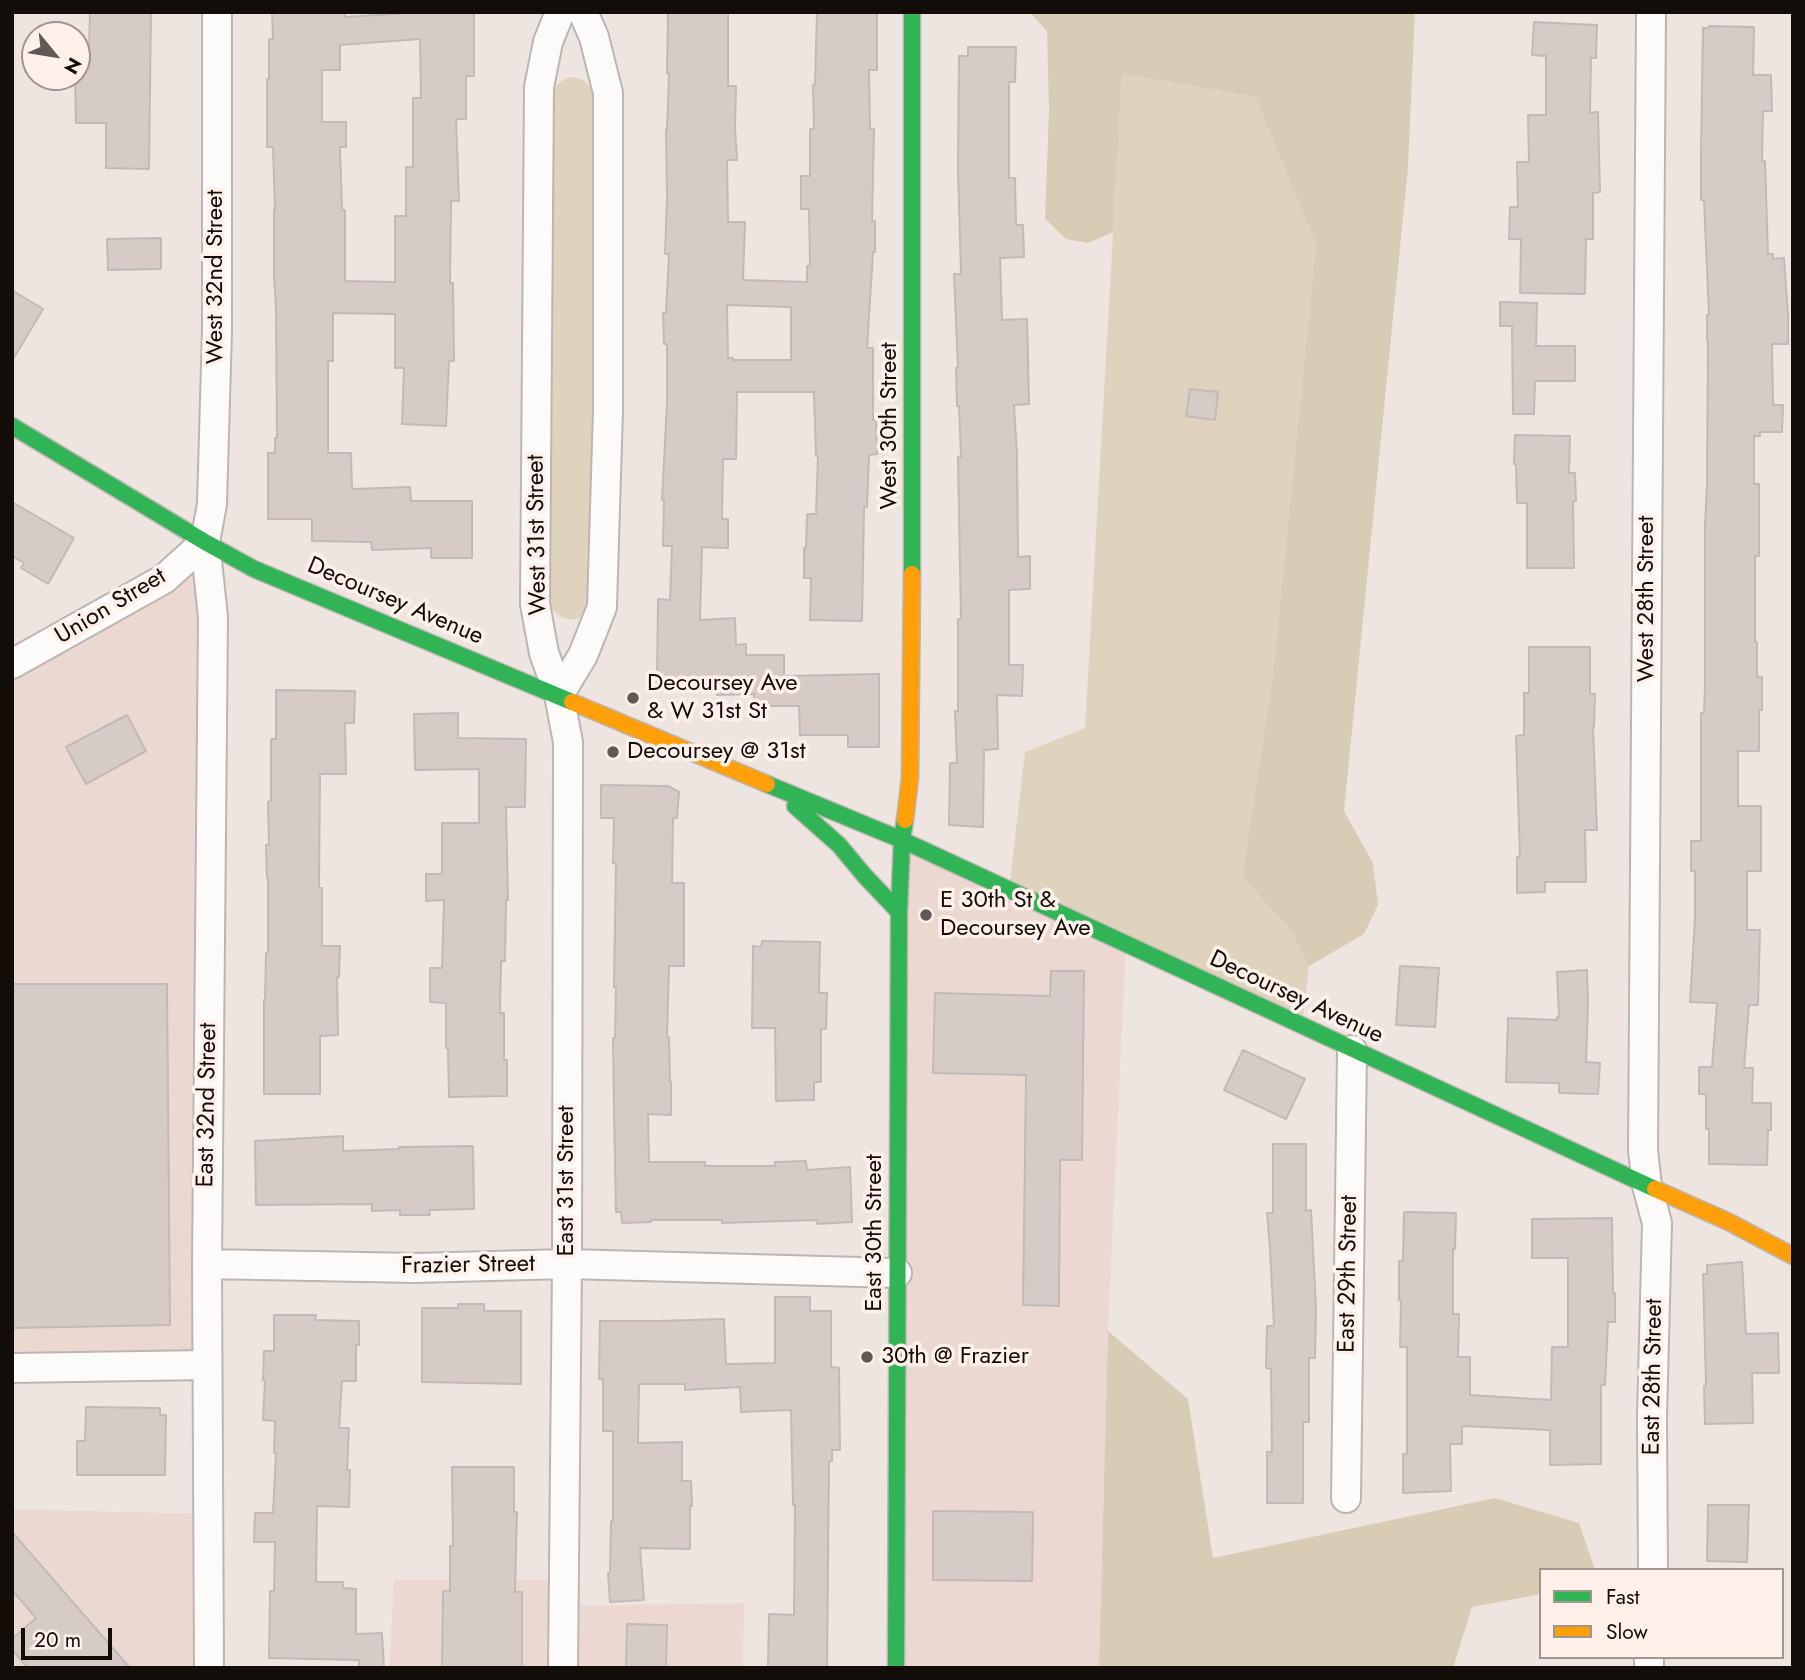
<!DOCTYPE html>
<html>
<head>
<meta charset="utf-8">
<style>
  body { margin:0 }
  #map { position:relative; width:1805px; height:1680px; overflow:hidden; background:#eee5e1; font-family:Jost,sans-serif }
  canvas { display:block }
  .frame { position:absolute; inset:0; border:14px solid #130d0a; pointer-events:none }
  .legend { position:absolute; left:1539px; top:1568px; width:245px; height:91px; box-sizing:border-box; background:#fff0ea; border:2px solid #a19590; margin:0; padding:9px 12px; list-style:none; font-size:21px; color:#130d0a }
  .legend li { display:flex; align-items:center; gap:14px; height:35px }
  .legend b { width:35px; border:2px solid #a19590 }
  .north { position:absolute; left:21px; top:21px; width:70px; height:70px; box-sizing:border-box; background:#fff0ea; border:2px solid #a19590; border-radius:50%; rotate:120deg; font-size:19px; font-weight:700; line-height:28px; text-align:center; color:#130d0a }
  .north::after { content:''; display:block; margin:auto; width:24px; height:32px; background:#605955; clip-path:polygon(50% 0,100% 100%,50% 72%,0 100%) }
  .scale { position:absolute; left:21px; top:1628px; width:91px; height:32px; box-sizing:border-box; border:4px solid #130d0a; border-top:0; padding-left:9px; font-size:21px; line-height:24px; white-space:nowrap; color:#130d0a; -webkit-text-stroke:5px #fff0ea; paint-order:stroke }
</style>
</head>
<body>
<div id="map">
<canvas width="1805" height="1680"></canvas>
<div class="frame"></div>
<ul class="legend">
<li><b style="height:9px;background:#30b455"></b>Fast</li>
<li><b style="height:9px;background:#ff9f0a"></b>Slow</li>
</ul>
<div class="north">N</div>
<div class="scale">20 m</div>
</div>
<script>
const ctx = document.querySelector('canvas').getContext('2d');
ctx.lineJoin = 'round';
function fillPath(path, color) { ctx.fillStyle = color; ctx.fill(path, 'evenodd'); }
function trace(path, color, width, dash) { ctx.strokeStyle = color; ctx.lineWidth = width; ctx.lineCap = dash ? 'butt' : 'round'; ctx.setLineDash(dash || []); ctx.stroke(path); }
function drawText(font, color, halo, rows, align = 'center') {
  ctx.font = font + ' Jost,sans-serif'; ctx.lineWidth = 7; ctx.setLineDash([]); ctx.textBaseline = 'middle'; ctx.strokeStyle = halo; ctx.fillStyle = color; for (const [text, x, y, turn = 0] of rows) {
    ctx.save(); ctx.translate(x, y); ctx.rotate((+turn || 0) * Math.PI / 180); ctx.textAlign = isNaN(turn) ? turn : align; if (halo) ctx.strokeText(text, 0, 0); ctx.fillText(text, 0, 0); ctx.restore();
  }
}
fillPath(new Path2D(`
  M205 542 207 1365 12 1368V664Z
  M902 840 1126 944 1108 1330 1099 1668H897Z
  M12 1509 207 1514 209 1668H12Z
  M394 1580H564V1606L744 1603 743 1668H389Z`), '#ebd9d1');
fillPath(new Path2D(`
  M1122 74 1255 97 1316 245 1273 674 1242 877 1288 927 1309 966 1302 1026 1009 889 1025 752 1085 728Z
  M569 77C585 77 592 86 595 100L591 594C589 602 588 610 582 615 574 624 559 618 552 609 550 606 549 602 547 598L552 92 560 82Z`), '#e0d3bd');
fillPath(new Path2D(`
  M1029 12H1415L1408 167 1344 811 1373 863 1378 905 1364 934 1309 966 1288 927 1242 877 1273 674 1316 245 1255 97 1122 74 1113 232 1088 243 1066 239 1045 219 1049 110 1047 31Z
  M1108 1331 1188 1399 1213 1558 1495 1498 1579 1523 1595 1570H1541V1594L1472 1607 1453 1668H1099Z`), '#d9ccb5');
const building = new Path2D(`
  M90 12H151L149 169 106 168V123H76L75 77H77V64L85 63 84 48H89Z
  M272 12H345V17L425 12H474V76H466V119H456L459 201H451L450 283H453L454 361H449L446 426 402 424 404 368H395V314L333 313V361H328V453H351L352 489 410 487 411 501H472V558H431V548L372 550 371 542 312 541V519H268V453H275V438H277L276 308 274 276V210H275L273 147H267V79H269V39H273ZM420 39 421 98H413V167H406V216H395V282L345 281V210H342L340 147H346V122H322V70H340V45Z
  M668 12H728V86H736L735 128 737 160H727L728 222H745L743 280 807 282V266H810L809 209H801V176H810V129H814L813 85H815L817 12H877V70H869L870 129H874L872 221H875V252H873L867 348H873V420H876L877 454 869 455 867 507H864L862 621 810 620 811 578H804V548H806L807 514H816L818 456H816L814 392H737L736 459H723L722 519H728V548L702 547 700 620 735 618 736 645 746 644V655H784V676L879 674V747H848V735H800L799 706H754V694L717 695V684H657L658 599 670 600 672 546H663L664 500H662L667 403V344H664L663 313H666L669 254H665L667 197 666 130 667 129 669 73H667ZM727 305 791 307V360H733V358H728Z
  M1534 22 1597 25 1596 58H1591L1590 113 1598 112 1600 192 1593 193V239H1586L1585 294 1520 293 1521 239H1509L1510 207H1518L1517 162H1529L1528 115H1546V56L1532 55Z
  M1709 26 1754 27 1753 75H1771L1772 111H1763L1762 161H1765L1768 254H1773V259L1784 258 1788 315V344H1772L1773 405H1783L1782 432H1760V436H1754V484H1759V556H1755V642H1757V677H1762V710H1759V751H1738V806H1761V871H1747V930H1760L1758 1005H1749L1744 1068H1753L1752 1103H1771V1130H1768L1767 1165 1709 1164V1129H1706V1094H1699V1067H1712L1717 1003 1690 1002 1695 919V871H1691V841H1701V713H1704L1705 686V525L1707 484 1708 341H1707V315H1709L1704 200H1701V155L1703 28H1709Z
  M968 47H1016L1015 82H1009V178H1015L1016 225H1023L1024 257 1000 258 1002 320 1027 319 1028 356 1029 404 1014 405 1017 455 1018 557 1030 556V589L1009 590V665H1023L1022 696 997 695 998 749 984 750 983 827 949 825 950 763H957L955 711H958V619H961L958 457H961L959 406H957L956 368H958L954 274H961L958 169 959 56H968Z
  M161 238V269L108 270 107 239Z
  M12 290 43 309 12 361Z
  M1500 302 1537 303 1536 346H1575V381H1535L1534 414H1513L1512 326H1500Z
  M1190 389 1218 392 1215 420 1186 416Z
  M1515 435 1570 436 1569 473H1575L1576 501H1573L1574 568H1527V503H1517L1516 465 1514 464Z
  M12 502 74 538 48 584 21 568 24 563 12 556Z
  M1529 647H1590V694H1595L1594 727H1593L1597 830H1585L1586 882H1545V892L1517 893V857H1520L1516 736 1524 735V693H1529Z
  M276 690 355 691 354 723H345L346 774H320L319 888H322V946H340L339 977H337L338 1035 320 1036V1094H264V1000H265L266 953H268V878H267L266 845H269L268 802 271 801V739H276Z
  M458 713V738L526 739 525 807H506L508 900H506L505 961H501L500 1013H504V1060H507V1096L449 1097 448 1048H446V1003L430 1002V968H442L444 900 426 901V874H442V823H479V769L415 770 414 714Z
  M127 715 146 751 86 784 66 747Z
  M601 785 668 786 679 792 677 818H673L672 883H684V966H669L667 1037H669L670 1082H671V1115L648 1114 649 1162H705V1166H775V1162L806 1161 807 1170 850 1167 852 1222 817 1224V1220L722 1223V1220H651V1222L622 1223 621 1212H616L614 1108 613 1038H615L616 987H614L616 863H613L614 818H601Z
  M762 941 820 942 819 993H827L826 1029H821V1082H814V1100L776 1101 775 1028H752L753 946 761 947Z
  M1400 966 1439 968 1435 1027 1396 1025Z
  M1587 970 1588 1004 1586 1062 1600 1063 1598 1094 1559 1093V1083L1506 1082 1508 1018 1557 1020V1017H1559L1557 972Z
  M1051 971H1084L1082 1160H1060L1059 1306 1023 1305 1026 1075 933 1073 935 993 1050 996Z
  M12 984H167L170 1325 12 1328Z
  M1243 1050 1305 1079 1286 1119 1224 1090Z
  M343 1136V1151L399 1149V1147L473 1146 474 1209 429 1210 430 1215H400V1210L372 1211V1204L256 1205 255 1141Z
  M1273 1144H1306V1211L1311 1210 1316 1308 1315 1358H1309V1422H1303V1503H1267V1452H1272L1271 1369 1266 1368 1267 1326H1274L1270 1248 1267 1213H1273Z
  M1404 1212 1456 1213 1455 1249H1453V1314H1459L1458 1357H1470V1395L1551 1400 1552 1347H1568V1258H1532V1219L1612 1218 1613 1293H1615V1322H1608L1605 1385H1601V1464L1550 1465V1430L1462 1426V1444H1450L1451 1491 1403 1493V1454H1407V1347H1400L1401 1300H1399V1261H1403Z
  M1742 1262 1746 1334 1778 1333 1779 1373H1752L1753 1423 1705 1424 1704 1386H1706L1703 1274H1707V1265Z
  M775 1297H810V1311H831V1367L839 1368 840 1450H832V1461H829L827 1668H768L769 1614 794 1615 795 1505H793L791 1410 741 1412 740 1387 685 1390V1384H639L638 1443 682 1442V1481H691L692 1506H690V1549L640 1548 644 1600 610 1602 608 1573H610L611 1521H613V1431H603V1379H599L600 1321H658L724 1319 726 1364 775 1363Z
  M458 1304H484V1311H521V1384L422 1382V1308H458Z
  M274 1315H316L315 1320 359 1321V1345H356V1381H342L339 1428H349L347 1470H350L349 1507 317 1506 316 1582H343V1588L356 1589V1634L382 1633 384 1668H359V1660L269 1658 270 1591H274L275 1542H254L255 1513H273L276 1453H274L275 1421 263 1420 265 1380H263L264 1351H274Z
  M86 1407 160 1408V1415H166L165 1475H77V1441H85Z
  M452 1467H514V1512H517L515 1592H522V1668H442L443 1591H450V1546H453Z
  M1708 1505H1749L1747 1562 1707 1561Z
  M933 1511 1033 1512 1032 1581 933 1580Z
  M12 1532 130 1668H28L12 1650V1639L36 1618 12 1590Z
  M627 1624 667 1625 666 1668H626Z`);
fillPath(building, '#d7cbc8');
trace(building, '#c2bab8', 2);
const street = new Path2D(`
  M560 12 548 42 539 87 535 604 544 653 559 695 568 742 567 1264 563 1668
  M1651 12 1643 1150 1647 1186 1657 1223 1652 1417 1653 1570
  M12 664 164 579 205 542
  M559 695 583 655 602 607 608 410V93L594 37 583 12
  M207 1264 415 1268 567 1264 897 1273
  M12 1368 207 1365
  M1346 1498 1352 1050
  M209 1668 207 1264 213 617 205 542 212 504 217 330V12
  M1649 1668V1657`);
const fast = new Path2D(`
  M12 426 205 542 254 569 572 702
  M912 574V12
  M767 784 902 840 1655 1189
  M795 806 839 845 864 875 899 912
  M896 1668 899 912 902 840 905 820`);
const slow = new Path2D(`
  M572 702 767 784
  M905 820 910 778 912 574
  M1655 1189 1729 1222 1793 1256`);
trace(street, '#bcb5b2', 32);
trace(fast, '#bcb5b2', 19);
trace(slow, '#bcb5b2', 19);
trace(street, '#fcfbfa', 28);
trace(fast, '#30b455', 16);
trace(slow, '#ff9f0a', 16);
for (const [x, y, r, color] of [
  [633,698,7,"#605955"],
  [613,752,7,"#605955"],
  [926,915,7,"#605955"],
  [867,1357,7,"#605955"]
]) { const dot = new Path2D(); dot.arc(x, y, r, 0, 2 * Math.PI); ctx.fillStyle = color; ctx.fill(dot); trace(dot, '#fff0ea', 2.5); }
drawText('24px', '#130d0a', '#fff0ea', [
  ["West 32nd Street",216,277,-90],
  ["West 30th Street",890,426,-90],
  ["West 31st Street",538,535,-91],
  ["West 28th Street",1647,599,-90],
  ["Decoursey Avenue",395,602,23],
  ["Union Street",111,607,-31],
  ["Decoursey Avenue",1296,998,25],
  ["East 32nd Street",208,1105,-89],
  ["East 31st Street",567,1181,-90],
  ["East 30th Street",875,1233,-90],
  ["Frazier Street",468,1266,-1],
  ["East 29th Street",1349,1274,-89],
  ["East 28th Street",1654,1377,-89]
]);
drawText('24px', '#130d0a', '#fff0ea', [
  ["Decoursey Ave",647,684],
  ["& W 31st St",647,712],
  ["Decoursey @ 31st",627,752],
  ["E 30th St &",940,901],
  ["Decoursey Ave",940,929],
  ["30th @ Frazier",881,1357]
], 'left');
</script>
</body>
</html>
